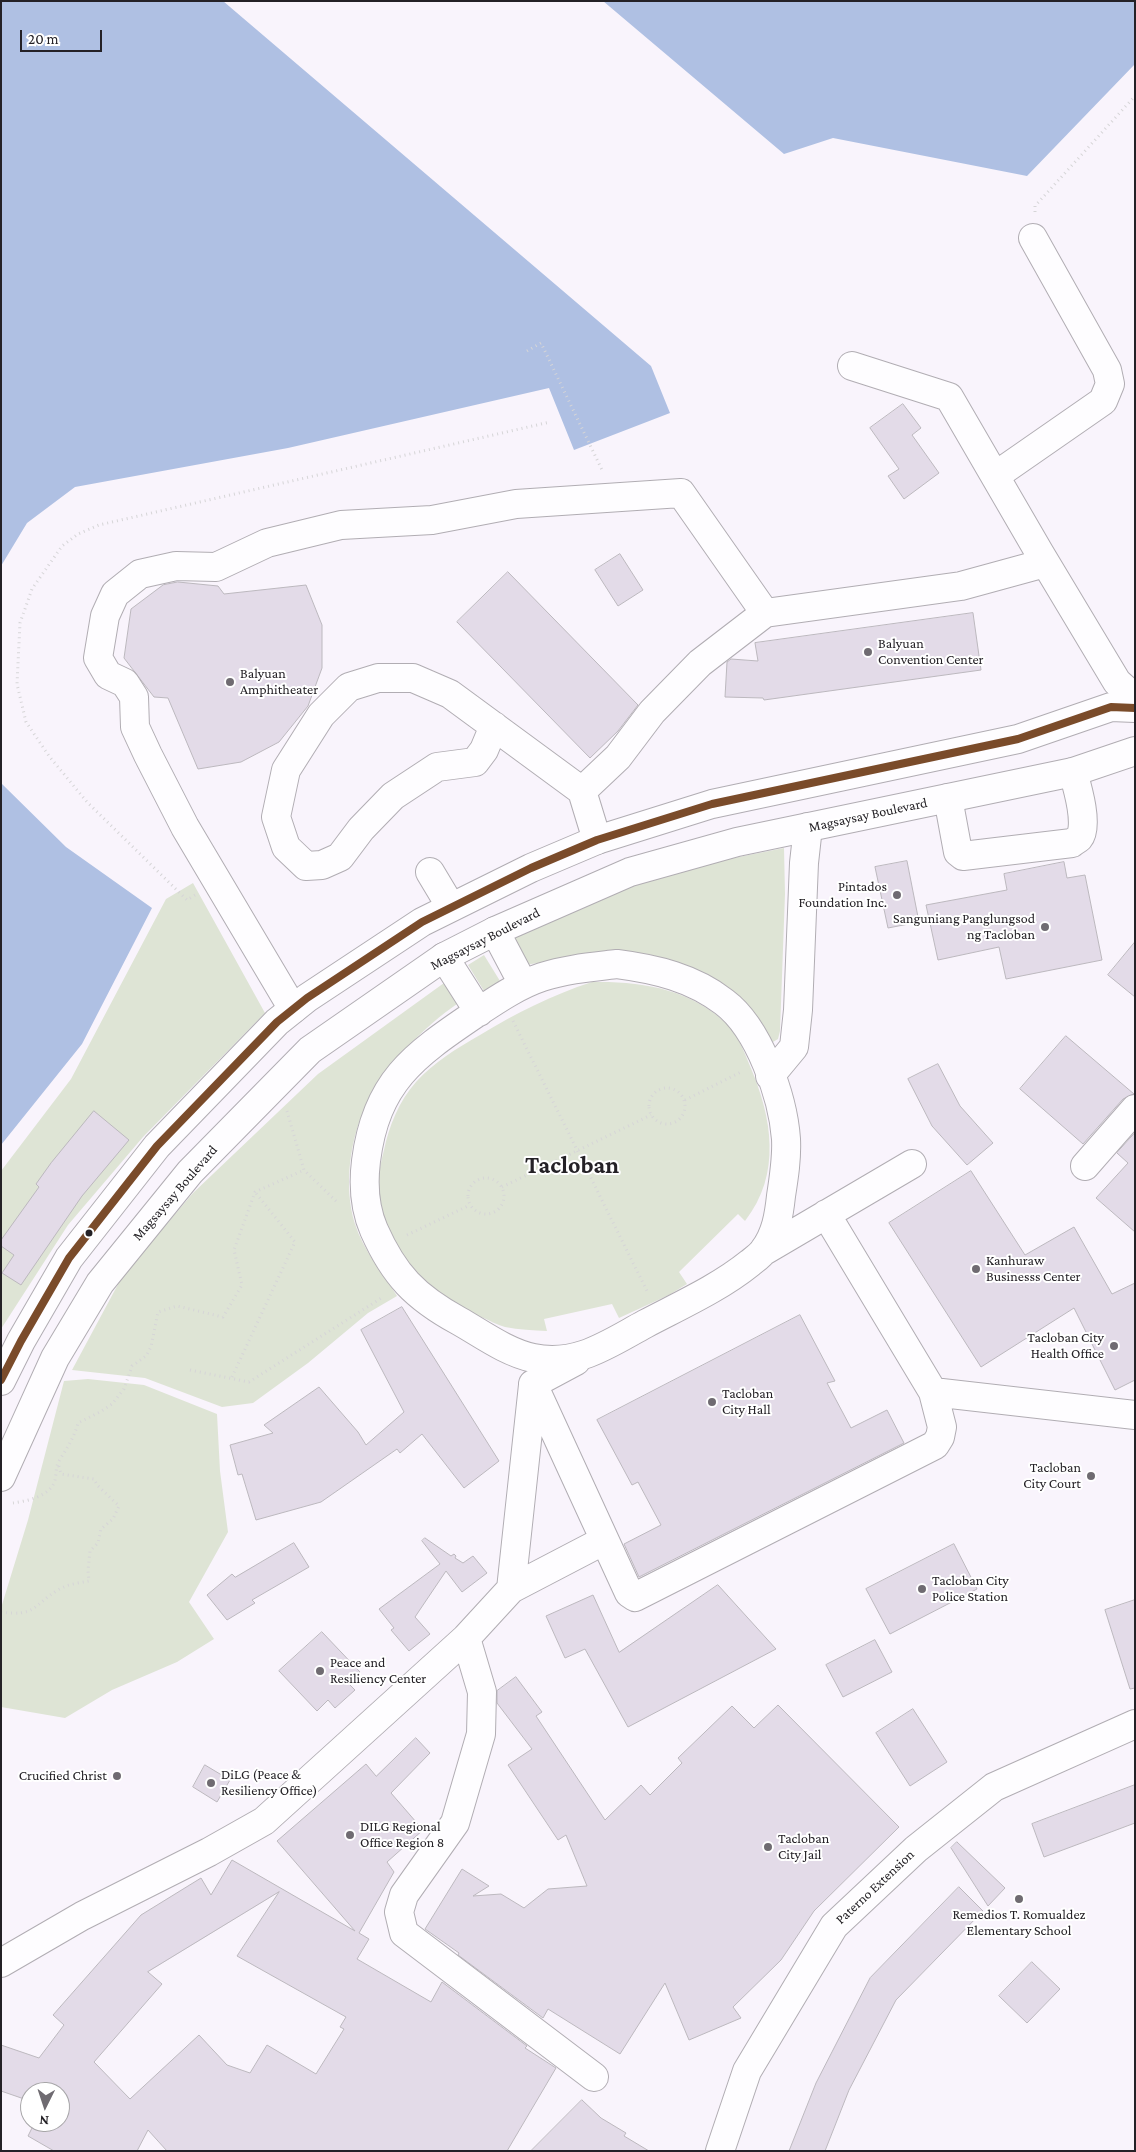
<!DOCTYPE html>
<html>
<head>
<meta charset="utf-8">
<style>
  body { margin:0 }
  #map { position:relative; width:1136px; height:2152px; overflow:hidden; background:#f9f4fc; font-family:"Crimson Pro",serif }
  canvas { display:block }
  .frame { position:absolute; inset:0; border:2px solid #242126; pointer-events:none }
  .north { position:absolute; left:20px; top:2082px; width:50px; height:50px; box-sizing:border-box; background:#fff; border:1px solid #a7a6a8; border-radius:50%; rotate:184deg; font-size:14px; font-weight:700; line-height:20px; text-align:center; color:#242126 }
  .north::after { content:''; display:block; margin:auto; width:18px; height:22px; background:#6f6b71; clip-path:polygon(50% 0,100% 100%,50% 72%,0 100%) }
  .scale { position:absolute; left:20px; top:30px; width:82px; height:22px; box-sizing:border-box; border:2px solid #242126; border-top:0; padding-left:6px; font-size:15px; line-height:18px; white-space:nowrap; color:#242126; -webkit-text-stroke:4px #fff; paint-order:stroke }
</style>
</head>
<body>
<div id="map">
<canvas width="1136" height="2152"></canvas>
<div class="frame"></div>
<div class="north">N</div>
<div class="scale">20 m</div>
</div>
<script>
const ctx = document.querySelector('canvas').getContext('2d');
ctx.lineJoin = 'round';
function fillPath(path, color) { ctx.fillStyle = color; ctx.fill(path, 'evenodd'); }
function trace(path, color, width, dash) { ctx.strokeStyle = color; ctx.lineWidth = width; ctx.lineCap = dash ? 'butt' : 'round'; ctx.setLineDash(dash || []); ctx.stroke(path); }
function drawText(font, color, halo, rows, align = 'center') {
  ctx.font = font + ' "Crimson Pro",serif'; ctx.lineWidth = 4; ctx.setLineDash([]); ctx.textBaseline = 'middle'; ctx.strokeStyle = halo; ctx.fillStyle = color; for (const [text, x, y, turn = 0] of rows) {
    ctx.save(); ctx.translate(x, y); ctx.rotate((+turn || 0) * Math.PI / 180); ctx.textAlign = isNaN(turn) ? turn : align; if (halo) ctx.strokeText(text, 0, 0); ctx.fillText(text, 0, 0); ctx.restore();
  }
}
fillPath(new Path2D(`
  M784 848 785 894 780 1031 778 1039 773 1042 750 1009 689 968 670 960 648 954 604 951 526 965 514 938 620 891 678 869Z
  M193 883 265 1013 143 1137 68 1225 1 1329V1171L71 1079 166 899Z
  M484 955 500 981 484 991 468 965Z
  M592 982C642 981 692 989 729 1026 739 1037 745 1054 750 1066 772 1117 782 1174 745 1221L738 1214 679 1272 687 1284 669 1295 619 1318 612 1304 544 1319 547 1331C533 1330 519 1330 505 1327 497 1325 489 1320 481 1317 435 1297 396 1259 381 1210 375 1191 379 1169 384 1150 389 1126 399 1101 416 1082 433 1063 457 1048 480 1035 516 1013 552 995 592 982Z
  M444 983 457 1004C426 1025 384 1067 368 1101 350 1137 343 1186 355 1224 363 1250 383 1273 397 1296L368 1313 308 1363 253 1403 222 1407 145 1378 72 1370 123 1275 193 1193 318 1074Z
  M88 1379 144 1385 217 1414 220 1471 228 1532 189 1602 214 1639 177 1662 112 1690 65 1718 1 1707V1608L28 1520 64 1381Z`), '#dee4d5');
fillPath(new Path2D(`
  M1 1H223L651 366 670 413 574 450 549 388 288 448 75 487 27 523 1 566Z
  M603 1H1135V64L1027 176 833 138 784 154Z
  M1 783 66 847 152 908 82 1044 1 1145Z`), '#afc0e3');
const building = new Path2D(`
  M903 404 921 428 912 435 939 473 904 499 888 476 899 469 870 428Z
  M620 554 643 590 618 606 595 570Z
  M508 572 638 705 618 731 590 758 457 622Z
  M178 582 218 586 224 594 306 585 322 625V668L308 706 279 742 241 762 198 769 168 698 154 697 124 658 131 609 163 585Z
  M973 613 981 670 764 700 763 698 725 697 727 662 731 659 758 661 755 643Z
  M907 861 919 922 888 928 875 867Z
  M1064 862 1067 878 1085 875 1102 960 1006 979 999 947 938 960 926 905 1007 890 1004 874Z
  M1135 942V997L1108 975Z
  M1066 1036 1134 1094 1123 1099 1083 1144 1020 1089Z
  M938 1064 960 1106 993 1143 967 1165 932 1126 908 1079Z
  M94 1111 129 1140 82 1196 21 1285 2 1273 14 1255 1 1246V1240L39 1187 36 1184 51 1163Z
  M1135 1133V1232L1096 1198 1128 1163 1117 1153Z
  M971 1171 1025 1255 1074 1227 1112 1294 1135 1283V1380L1115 1390 1074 1308 981 1367 889 1223Z
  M402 1307 499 1461 464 1488 422 1434 400 1453 397 1449 321 1502 256 1520 242 1474 238 1475 230 1445 273 1433 264 1425 319 1387 358 1432 366 1445 404 1412 361 1330Z
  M800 1315 835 1381 827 1383 851 1428 887 1410 904 1443 639 1577 624 1544 661 1525 638 1482 632 1485 597 1420Z
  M425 1538 451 1556 454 1554 456 1556 455 1558 463 1563 473 1556 487 1573 462 1592 446 1571 415 1617 430 1634 409 1651 391 1630 394 1628 379 1609 440 1564 422 1541Z
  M294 1543 309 1567 252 1600 255 1603 227 1620 207 1595 232 1574 235 1577Z
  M954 1544 977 1589 890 1634 866 1589Z
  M718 1585 776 1649 628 1727 585 1649 565 1658 546 1616 593 1595 619 1652Z
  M1135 1600V1688L1130 1689 1105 1610Z
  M322 1632 360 1672 348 1683 355 1690 335 1708 328 1700 317 1711 279 1671Z
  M875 1640 892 1672 843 1697 826 1665Z
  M516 1677 542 1712 536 1716 605 1820 641 1785 650 1795 682 1763 678 1758 732 1706 754 1728 778 1705 899 1827 814 1911 781 1960 733 2007 741 2018 689 2040 665 1983 620 2054 548 2009 543 2018 458 1955 459 1953 425 1929 462 1869 489 1886 473 1896 501 1894 524 1908 548 1889 587 1886 566 1835 558 1840 508 1765 532 1749 497 1703V1691Z
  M913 1709 947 1762 910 1786 876 1733Z
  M416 1738 430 1753 391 1793 423 1830 387 1862 394 1872 359 1933 369 1939 357 1959 431 2002 442 1982 527 2046 525 2048 556 2068 507 2151H167L148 2130 137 2151H54L28 2136 35 2122H60V2092H30V2101L1 2091V2045L39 2058 64 2025 53 2015 141 1915 201 1878 211 1895 232 1860 355 1931 277 1841 366 1764 376 1776ZM279 1892 237 1956 346 2017 340 2027 344 2029 316 2074 267 2045 250 2073 227 2065 199 2035 130 2099 94 2062 162 1984 148 1972Z
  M205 1765 230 1780 217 1802 193 1787Z
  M1135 1785V1823L1044 1857 1032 1824Z
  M957 1842 1005 1888 988 1906 951 1848Z
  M959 1887 983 1911 896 2000 849 2090 825 2151H789L816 2083 870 1978Z
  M1032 1962 1060 1989 1027 2023 999 1996Z
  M582 2100 601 2118 626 2133 624 2136 649 2151H531Z`);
fillPath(building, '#e3dbe8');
trace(building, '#bcb8be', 1);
const minor = new Path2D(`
  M852 366 949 397 1039 552 1117 682 1135 698
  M995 476 1103 401 1110 384 1107 370 1033 238
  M494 726 484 750 475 762 437 767 393 796 361 829 340 857 322 865 306 866 286 847 276 817 286 770 321 715 349 687 378 678H413L450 694 582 791 597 840
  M582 791 618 757 652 712 700 663 765 613 961 586 1045 563
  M948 798 958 852 963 856 1072 843C1074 841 1077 840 1079 838 1089 826 1077 786 1073 772
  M430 872 451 907
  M495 931 523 984
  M444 957 479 1012
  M617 964C656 969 693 978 724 1002 759 1028 783 1097 786 1139 787 1158 784 1177 781 1196 779 1215 776 1234 764 1250 761 1255 755 1259 750 1263 719 1288 681 1305 645 1324 608 1344 577 1367 533 1358 506 1352 482 1334 459 1321 415 1297 394 1275 374 1230 364 1207 363 1185 366 1161 376 1082 413 1056 475 1014 496 1000 518 985 542 977 567 969 592 967 617 964Z
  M293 1009 185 827 148 755 135 727 134 697 125 683 108 675 98 658 105 616 115 594 140 574 176 566 216 567 267 543 341 525 432 520 516 504 681 493 765 613
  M770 1076 794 1047 798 1010 804 863 808 827
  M1085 1166 1135 1109
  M764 1251 912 1164
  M576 1361 533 1384 629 1593 635 1597 935 1445 940 1437 942 1427 933 1392 826 1214
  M933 1392 1135 1415
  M511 1589 533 1385
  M466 1638 482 1692 481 1734 455 1823 404 1895 399 1912 404 1933 594 2077
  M1 1963 82 1916 209 1852 264 1821 466 1638 511 1589 603 1541
  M720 2151 747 2071 834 1926 916 1849 994 1787 1135 1724`);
const major = new Path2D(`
  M1 1381 21 1341 69 1258 157 1146 277 1022 307 998 422 922 531 868 597 840 712 804 1018 739 1111 707 1135 708
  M1 1477 55 1358 100 1283 190 1172 310 1050 444 957 495 931 630 872 737 842 1073 772 1135 751`);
trace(minor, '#b1adb3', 30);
trace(major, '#b1adb3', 30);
trace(new Path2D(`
  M1035 212V206L1135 96
  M527 351 541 343 603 472
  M195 895 187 900 87 802 49 756 26 722 17 684 20 623 32 589 62 546 78 534 99 525 550 422
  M513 1021 648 1293
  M649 1106a18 18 0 1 1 36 0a18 18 0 1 1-36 0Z
  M685 1100 741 1072
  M287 1111 304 1170 338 1203
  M468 1196a18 18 0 1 1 36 0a18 18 0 1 1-36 0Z
  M502 1187 651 1115
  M407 1235 470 1205
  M190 1370 249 1382 383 1297
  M232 1377 295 1242 255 1192
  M13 1503C27 1501 47 1497 54 1483 57 1476 55 1468 59 1461 67 1448 74 1438 78 1423L100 1412 112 1404 124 1389 132 1366 146 1356 151 1347 158 1312 177 1306 223 1317 242 1285 234 1250 255 1192 304 1170
  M1 1612C36 1617 33 1605 58 1590 67 1584 79 1583 89 1581L88 1571 90 1551 98 1543 101 1529 113 1519 119 1506 97 1485 94 1479 61 1474 58 1463`), '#d6d5d7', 3, [1, 4]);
trace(minor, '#fefdff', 28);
trace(major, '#fefdff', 28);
trace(new Path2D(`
  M1 1380 21 1341 69 1258 157 1146 277 1022 307 998 422 922 531 868 597 840 712 804 1018 739 1111 707 1135 708`), '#7a4b2a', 8);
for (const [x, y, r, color] of [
  [868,652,5,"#6f6b71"],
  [230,682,5,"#6f6b71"],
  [897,895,5,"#6f6b71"],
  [1045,927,5,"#6f6b71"],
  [89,1233,4.5,"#242126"],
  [976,1269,5,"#6f6b71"],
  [1114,1346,5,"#6f6b71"],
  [712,1402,5,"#6f6b71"],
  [1091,1476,5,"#6f6b71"],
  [922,1589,5,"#6f6b71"],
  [320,1671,5,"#6f6b71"],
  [117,1776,5,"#6f6b71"],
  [211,1783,5,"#6f6b71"],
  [350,1835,5,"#6f6b71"],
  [768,1847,5,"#6f6b71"],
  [1019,1899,5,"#6f6b71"]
]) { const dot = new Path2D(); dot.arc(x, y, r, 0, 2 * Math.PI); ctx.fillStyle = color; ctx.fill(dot); trace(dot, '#fff', 2); }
drawText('14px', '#242126', '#fff', [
  ["Balyuan",878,644],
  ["Convention Center",878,660],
  ["Balyuan",240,674],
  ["Amphitheater",240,690],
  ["Pintados",887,887,"right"],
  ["Foundation Inc.",887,903,"right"],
  ["Sanguniang Panglungsod",1035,919,"right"],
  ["ng Tacloban",1035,935,"right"],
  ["Kanhuraw",986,1261],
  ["Businesss Center",986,1277],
  ["Tacloban City",1104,1338,"right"],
  ["Health Office",1104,1354,"right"],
  ["Tacloban",722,1394],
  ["City Hall",722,1410],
  ["Tacloban",1081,1468,"right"],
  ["City Court",1081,1484,"right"],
  ["Tacloban City",932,1581],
  ["Police Station",932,1597],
  ["Peace and",330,1663],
  ["Resiliency Center",330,1679],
  ["DiLG (Peace &",221,1775],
  ["Resiliency Office)",221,1791],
  ["Crucified Christ",107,1776,"right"],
  ["DILG Regional",360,1827],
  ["Office Region 8",360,1843],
  ["Tacloban",778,1839],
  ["City Jail",778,1855],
  ["Remedios T. Romualdez",1019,1915,"center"],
  ["Elementary School",1019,1931,"center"]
], 'left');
drawText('14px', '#242126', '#fff', [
  ["Magsaysay Boulevard",868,815,-12],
  ["Magsaysay Boulevard",485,939,-27],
  ["Magsaysay Boulevard",175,1193,-49],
  ["Paterno Extension",875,1887,-43]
]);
drawText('bold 24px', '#242126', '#fff', [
  ["Tacloban",572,1166]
]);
</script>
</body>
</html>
